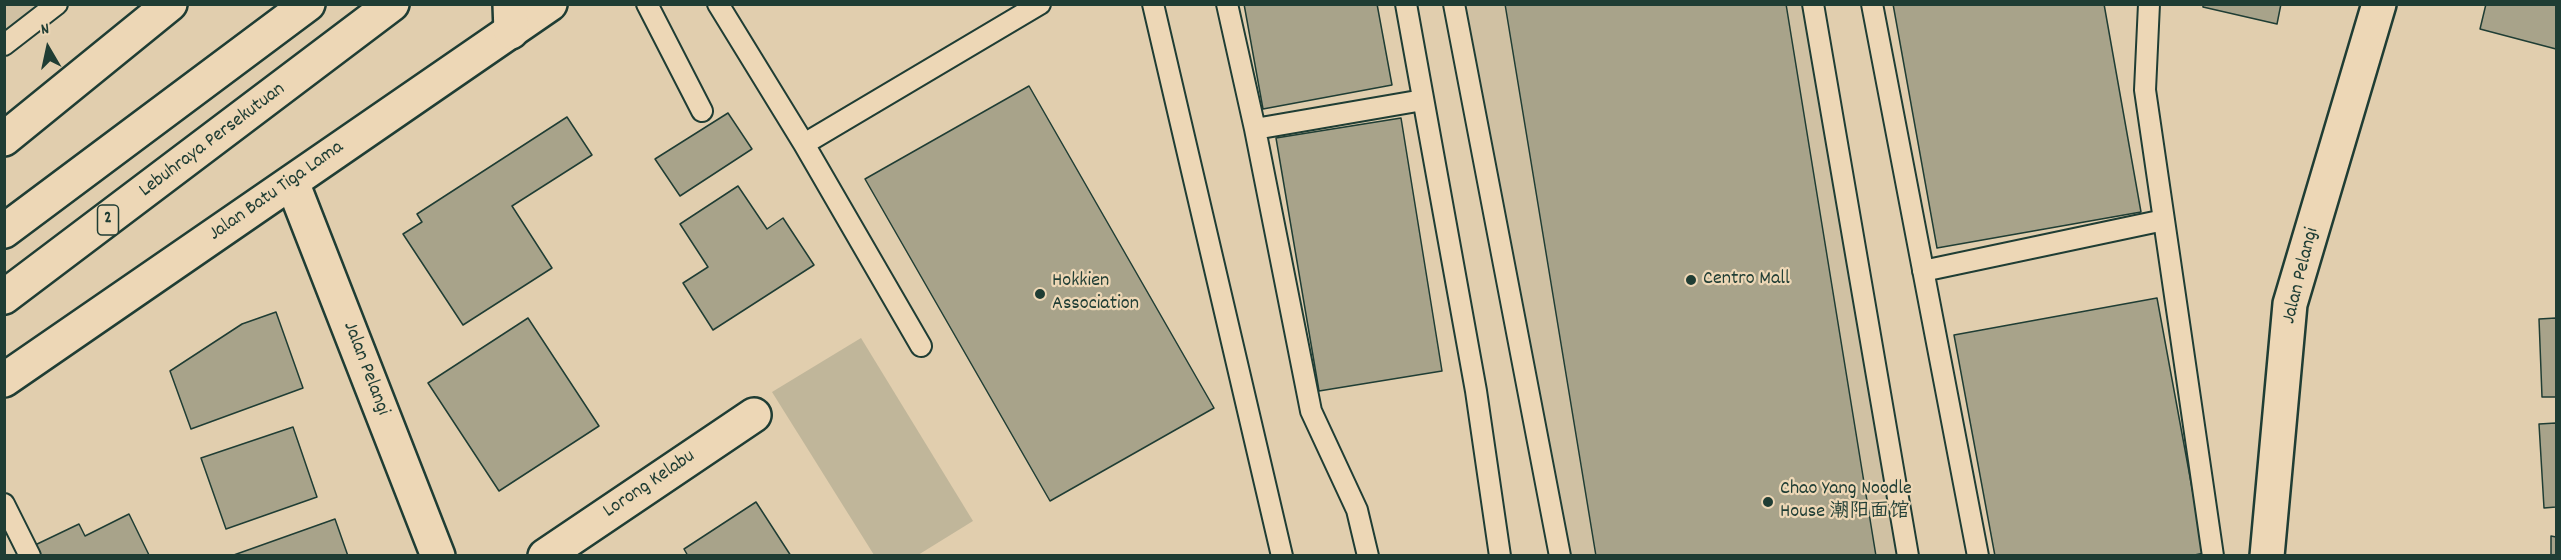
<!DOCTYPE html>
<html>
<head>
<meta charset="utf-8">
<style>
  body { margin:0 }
  #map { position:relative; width:2561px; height:560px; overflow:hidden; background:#e1ceae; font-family:Dekko,sans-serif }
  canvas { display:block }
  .frame { position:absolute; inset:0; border:6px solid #1f3d34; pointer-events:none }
  .north { position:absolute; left:18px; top:18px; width:60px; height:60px; -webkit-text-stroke:4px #edd7b6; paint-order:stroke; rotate:351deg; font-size:16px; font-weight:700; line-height:24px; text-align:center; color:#1f3d34 }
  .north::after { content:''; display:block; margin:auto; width:21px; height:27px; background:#1f3d34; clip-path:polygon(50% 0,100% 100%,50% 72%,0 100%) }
</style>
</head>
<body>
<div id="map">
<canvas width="2561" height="560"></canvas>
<div class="frame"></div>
<div class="north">N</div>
</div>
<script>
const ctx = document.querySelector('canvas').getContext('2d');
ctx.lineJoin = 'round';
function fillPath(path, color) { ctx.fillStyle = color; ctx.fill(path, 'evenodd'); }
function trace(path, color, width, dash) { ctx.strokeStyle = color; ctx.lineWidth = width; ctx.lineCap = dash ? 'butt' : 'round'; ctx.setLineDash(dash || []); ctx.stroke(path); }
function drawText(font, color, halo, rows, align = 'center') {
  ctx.font = font + ' Dekko,"LXGW WenKai TC",sans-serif'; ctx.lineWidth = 4.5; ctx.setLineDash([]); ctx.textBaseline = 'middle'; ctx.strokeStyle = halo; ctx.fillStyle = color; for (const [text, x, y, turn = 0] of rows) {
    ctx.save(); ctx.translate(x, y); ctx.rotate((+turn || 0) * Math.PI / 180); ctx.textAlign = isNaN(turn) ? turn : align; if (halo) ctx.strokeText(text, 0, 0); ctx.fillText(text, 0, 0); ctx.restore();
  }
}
fillPath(new Path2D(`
  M5 4H38V5L5 30Z
  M1466 5H1804L1899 555H1570Z`), '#d0c1a3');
fillPath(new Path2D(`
  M861 338 973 521 918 555H874L772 392Z`), '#c0b69a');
const building = new Path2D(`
  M1244 4H1377L1392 85 1263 109Z
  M1505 4H1786L1876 556H1596Z
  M1893 4H2104L2141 212 1937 248Z
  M2203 4H2281L2277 24 2203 7Z
  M2486 4H2556V49L2480 29Z
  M1029 86 1214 408 1050 501 865 179Z
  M728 113 752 149 680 196 655 159Z
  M567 117 592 155 512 206 552 268 463 325 403 234 422 222 417 214Z
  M1401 118 1442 371 1319 391 1276 138Z
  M738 186 767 229 783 218 814 265 713 330 683 283 708 267 680 224Z
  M2157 298 2204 553 2190 556H1995L1954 335Z
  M276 312 303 388 191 429 170 371 242 324Z
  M528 318 599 426 499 491 428 383Z
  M2556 318V397H2542L2539 319Z
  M2556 423V507L2544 508 2539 424Z
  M293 427 317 497 226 529 201 458Z
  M756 502 791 556H688L684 549Z
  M129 514 149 555 38 556 33 546 79 524 85 536Z
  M335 519 348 556H231Z
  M2551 536 2556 537V556H2551Z`);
fillPath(building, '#a8a38a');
trace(building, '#1f3d34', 1.5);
const lane = new Path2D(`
  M647 4 702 111
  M718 4 804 144 921 346
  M1153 4 1282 556
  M1227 4 1255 129 1311 411 1357 510 1368 556
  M1406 4 1476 391 1500 556
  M1454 4 1560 556
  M1813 4 1908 556
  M1872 4 1978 556
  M2149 4 2145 90 2213 556
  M4 45 57 4
  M1255 129 1423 100
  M804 144 1040 4
  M1923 271 2164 220
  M4 504 30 556`);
const street = new Path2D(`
  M292 182 438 556
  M4 380 550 4
  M545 556 754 415
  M2267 556 2290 304 2379 4`);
const secondary = new Path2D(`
  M4 139 170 4`);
const highway = new Path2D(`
  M510 4 511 32
  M4 231 308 4
  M4 297 392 4`);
trace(lane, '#1f3d34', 24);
trace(street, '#1f3d34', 38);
trace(secondary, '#1f3d34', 38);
trace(highway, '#1f3d34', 38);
trace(lane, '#edd7b6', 20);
trace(street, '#edd7b6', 33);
trace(secondary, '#edd7b6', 33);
trace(highway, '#edd7b6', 33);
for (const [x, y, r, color] of [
  [1691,280,6,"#1f3d34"],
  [1040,294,6,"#1f3d34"],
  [1768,502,6,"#1f3d34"]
]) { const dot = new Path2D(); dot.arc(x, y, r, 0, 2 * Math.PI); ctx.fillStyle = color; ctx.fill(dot); trace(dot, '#edd7b6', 2); }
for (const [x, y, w] of [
  [108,220,21]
]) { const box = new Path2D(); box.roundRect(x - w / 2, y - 15, w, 30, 4.5); ctx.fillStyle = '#edd7b6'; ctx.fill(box); trace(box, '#1f3d34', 1.5); }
drawText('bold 18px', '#1f3d34', null, [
  ["2",108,220]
]);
drawText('20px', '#1f3d34', '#edd7b6', [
  ["Lebuhraya Persekutuan",213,141,-37],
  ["Jalan Batu Tiga Lama",277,192,-35],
  ["Jalan Pelangi",2302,276,-76],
  ["Jalan Pelangi",365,369,69],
  ["Lorong Kelabu",650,485,-34]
]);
drawText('20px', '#1f3d34', '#edd7b6', [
  ["Centro Mall",1703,280],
  ["Hokkien",1052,282],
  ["Association",1052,305],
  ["Chao Yang Noodle",1780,490],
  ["House 潮阳面馆",1780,513]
], 'left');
</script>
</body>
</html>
